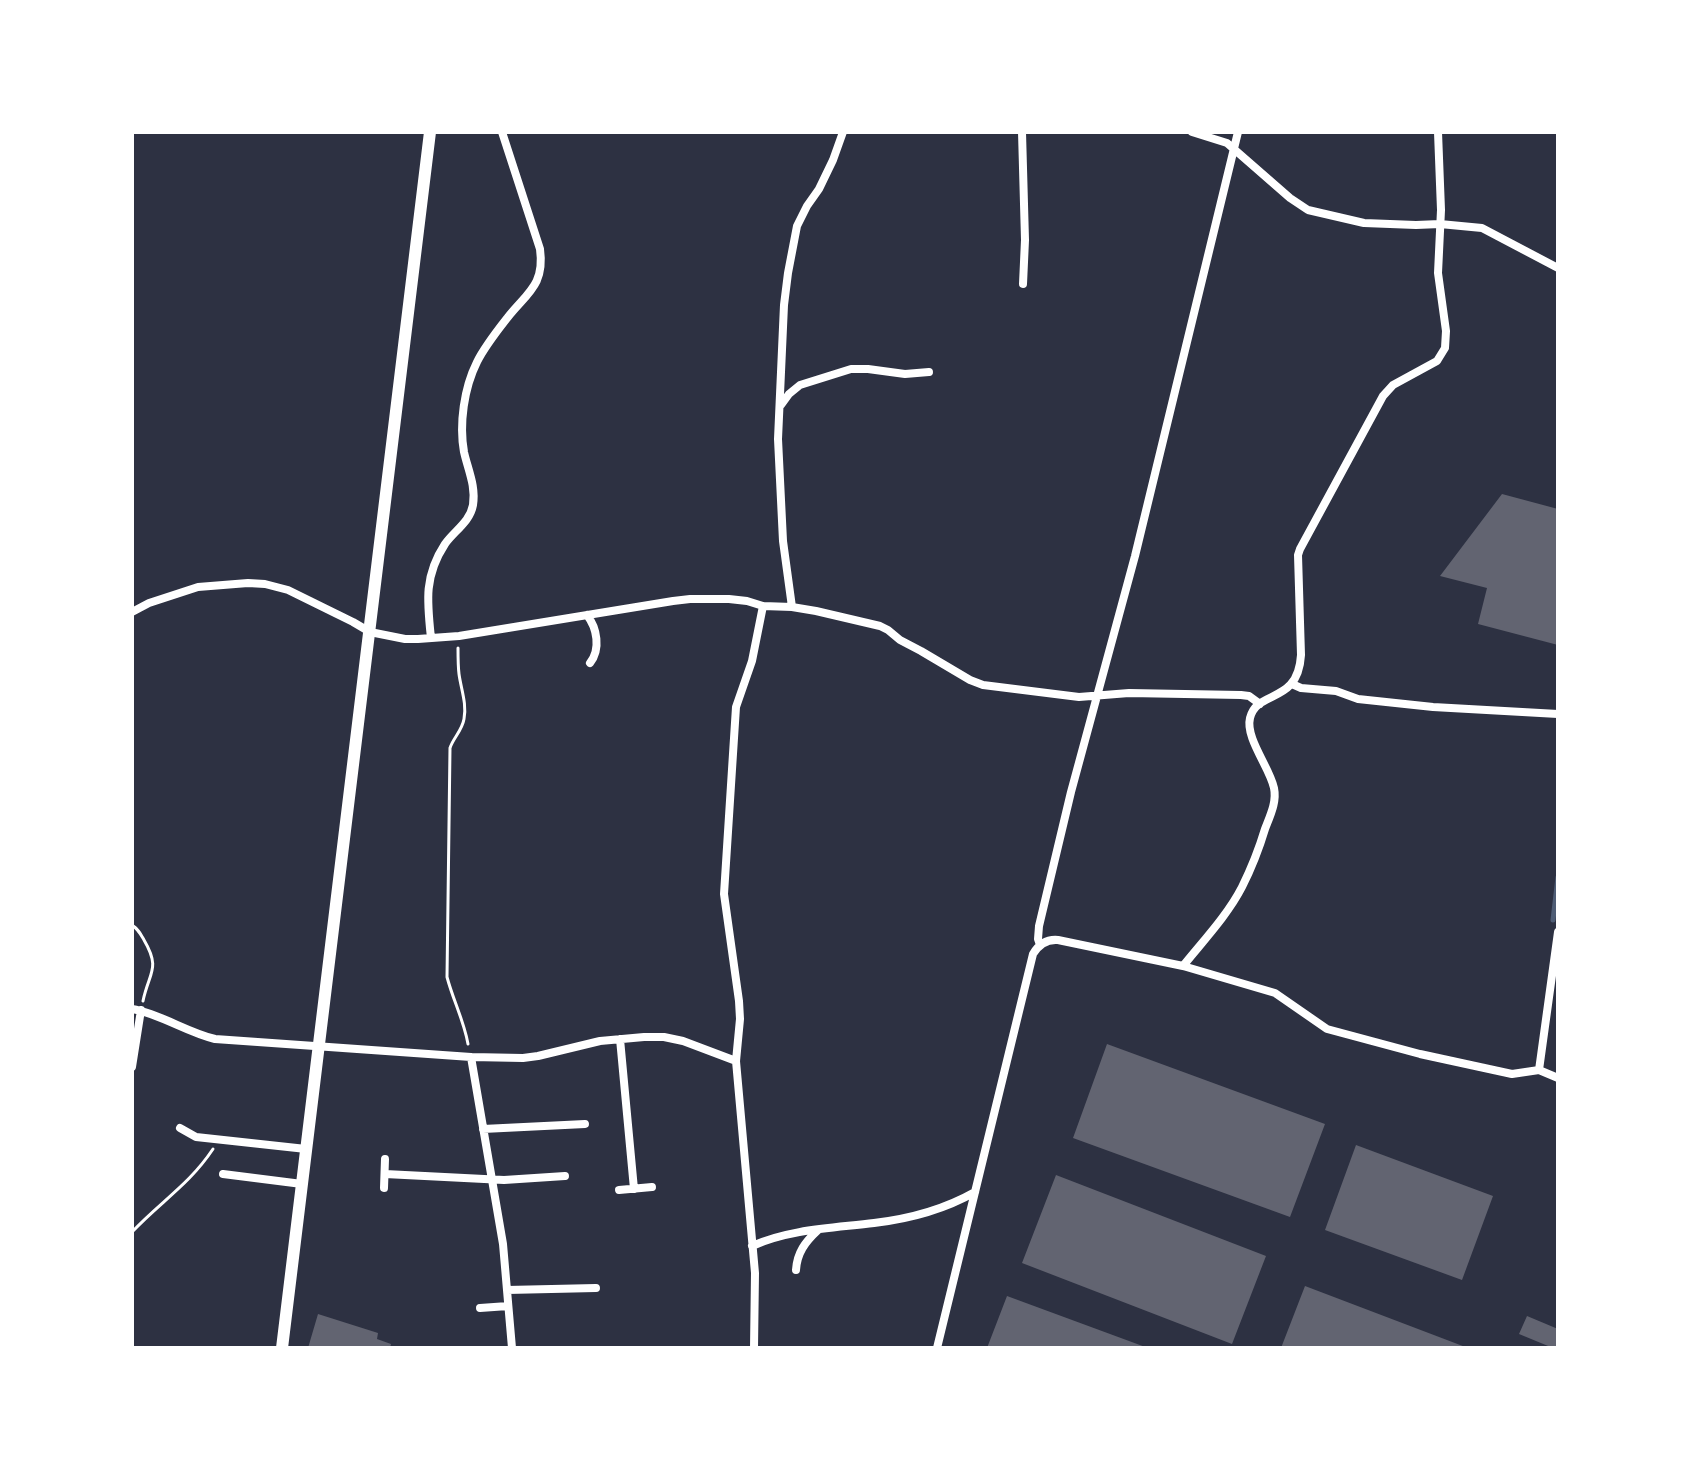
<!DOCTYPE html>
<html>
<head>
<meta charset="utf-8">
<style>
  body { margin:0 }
  #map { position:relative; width:1690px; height:1480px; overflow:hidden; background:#2d3142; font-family:Lato,sans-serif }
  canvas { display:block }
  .frame { position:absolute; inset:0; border:134px solid #fff; pointer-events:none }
</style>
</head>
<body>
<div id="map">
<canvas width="1690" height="1480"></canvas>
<div class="frame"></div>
</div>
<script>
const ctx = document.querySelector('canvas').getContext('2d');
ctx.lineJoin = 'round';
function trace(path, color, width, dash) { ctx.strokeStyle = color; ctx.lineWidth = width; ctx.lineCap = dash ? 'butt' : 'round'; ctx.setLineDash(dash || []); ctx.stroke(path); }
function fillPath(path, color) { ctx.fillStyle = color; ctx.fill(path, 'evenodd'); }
trace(new Path2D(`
  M1553 920 1558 877`), '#4f5d75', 5);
fillPath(new Path2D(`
  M1502 494 1558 509V645L1478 624 1487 588 1440 576Z
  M1107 1044 1325 1124 1290 1217 1073 1138Z
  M1356 1145 1493 1196 1462 1280 1325 1230Z
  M1056 1175 1266 1256 1232 1344 1022 1263Z
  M1305 1286 1468 1348H1281Z
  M1007 1296 1148 1348H987Z
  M318 1314 378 1333 377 1339 391 1344 390 1348H308Z
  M1527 1316 1558 1329V1348H1553L1519 1334Z`), '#626471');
trace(new Path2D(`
  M458 648C458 657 458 666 459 674 461 689 467 704 464 719 462 731 453 738 450 748L447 977C453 1000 464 1021 468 1044
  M132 925C138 929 140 933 144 940 161 969 149 972 143 1001
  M132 1232C160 1202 189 1185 213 1149`), '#fff', 3);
trace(new Path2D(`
  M1022 132 1025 240 1023 284
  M1192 132 1227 143 1290 198 1308 210 1364 223 1416 225 1440 224 1482 228 1558 268
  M781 405 789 394 800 385 851 369H868L905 374 929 372
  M792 607 783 541 778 439 784 305 788 273 797 226 807 206 819 189 833 160 843 132
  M132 612 149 603 198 587 248 583 265 584 288 590 353 622 370 632 405 639H418L459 636 673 601 690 599H729L747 601 763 606 792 607 816 611 880 626 888 630 900 640 921 651 970 680 983 685 1079 697 1129 693 1241 695 1249 696 1260 704
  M587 615C597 628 601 649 590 663
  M431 638C427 601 424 576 445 544 454 531 470 522 473 505 476 486 468 470 464 452 459 424 464 388 477 362 485 346 497 331 508 317 527 293 545 285 540 249L502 132
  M1292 684 1301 688 1336 691 1358 699 1433 707 1558 714
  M1040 945 1038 939 1039 926 1071 792 1135 556 1238 132
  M1183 966C1203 941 1227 916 1242 887 1251 869 1259 849 1265 829 1270 816 1277 802 1274 788 1270 768 1245 738 1250 718 1257 689 1298 705 1301 655L1298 555 1300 549 1383 396 1393 385 1437 361 1445 348 1446 331 1438 273 1441 210 1438 132
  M132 1009C161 1014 186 1032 215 1039L471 1057 523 1058 538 1056 600 1041 644 1037H664L683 1041 736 1061
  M620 1039 634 1189
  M471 1057 503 1244 512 1348
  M132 1067 141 1010
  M1539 1070 1558 932
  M180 1128 196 1137 306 1149
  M483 1129 585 1124
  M223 1174 302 1184
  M385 1174 504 1180 565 1176
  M384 1188 385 1159
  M619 1190 652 1187
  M752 1246C790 1229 834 1228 874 1223 908 1219 945 1209 975 1192
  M796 1270C797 1253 805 1242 818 1230
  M507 1290 596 1288
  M480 1308 508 1306
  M754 1348 755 1273 736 1061 740 1019 739 1001 724 894 736 707 752 661 763 606
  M937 1348 1033 954C1039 944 1047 939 1058 940L1183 966 1275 993 1327 1029 1420 1054 1512 1074 1539 1070 1558 1078`), '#fff', 8);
trace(new Path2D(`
  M282 1348 430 132`), '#fff', 12);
</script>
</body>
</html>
